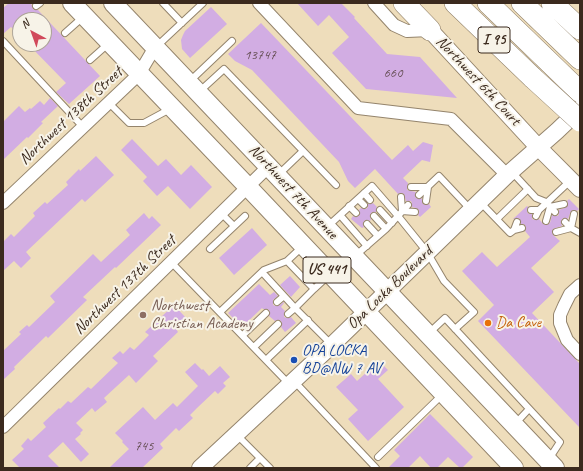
<!DOCTYPE html>
<html>
<head>
<meta charset="utf-8">
<style>
  body { margin:0 }
  #map { position:relative; width:583px; height:471px; overflow:hidden; background:#edb; font-family:Caveat,sans-serif }
  canvas { display:block }
  .frame { position:absolute; inset:0; border:4px solid #3b2a1e; pointer-events:none }
  .north { position:absolute; left:12px; top:12px; width:40px; height:40px; box-sizing:border-box; background:#f7f3e8; border:1px solid #aca397; border-radius:50%; rotate:319deg; font-size:11px; font-weight:700; line-height:16px; text-align:center; color:#3b2a1e }
  .north::after { content:''; display:block; margin:auto; width:14px; height:18px; background:#d1495b; clip-path:polygon(50% 0,100% 100%,50% 72%,0 100%) }
</style>
</head>
<body>
<div id="map">
<canvas width="583" height="471"></canvas>
<div class="frame"></div>
<div class="north">N</div>
</div>
<script>
const ctx = document.querySelector('canvas').getContext('2d');
ctx.lineJoin = 'round';
function fillPath(path, color) { ctx.fillStyle = color; ctx.fill(path, 'evenodd'); }
function trace(path, color, width, dash) { ctx.strokeStyle = color; ctx.lineWidth = width; ctx.lineCap = dash ? 'butt' : 'round'; ctx.setLineDash(dash || []); ctx.stroke(path); }
function drawText(font, color, halo, rows, align = 'center') {
  ctx.font = font + ' Caveat,sans-serif'; ctx.lineWidth = 4; ctx.setLineDash([]); ctx.textBaseline = 'middle'; ctx.strokeStyle = halo; ctx.fillStyle = color; for (const [text, x, y, turn = 0] of rows) {
    ctx.save(); ctx.translate(x, y); ctx.rotate((+turn || 0) * Math.PI / 180); ctx.textAlign = isNaN(turn) ? turn : align; if (halo) ctx.strokeText(text, 0, 0); ctx.fillText(text, 0, 0); ctx.restore();
  }
}
fillPath(new Path2D(`
  M9 3H31L33 9 35 10H38L100 76 69 104 56 92 66 83 28 44H44V20H20V36L11 27 3 34V8Z
  M297 3H341L355 17 354 18 387 54 420 57 457 98 366 89 332 53 349 37 329 15 318 26Z
  M211 7 227 24 190 58 182 49 181 40 183 35 185 31Z
  M261 23 392 160 408 145 413 151 423 142 433 145 430 162 422 160 403 178 408 183 407 187V190L411 191 416 192 415 196 416 198 420 199 422 198V202L423 204 426 205 429 204 431 207 420 217 418 215 419 213V210L416 208 412 207V204L411 201H406L404 194 401 193 398 194 375 169 355 188 348 181 339 162 252 70 235 61 228 54Z
  M50 98 58 106 41 122 43 123 28 138 27 137 3 160V122L19 106 25 112 30 108 31 109 40 101 44 105Z
  M132 139 158 166 166 159 181 175 191 165 212 187 190 209 168 186 157 196 143 181 147 177 121 150Z
  M96 156 114 175 85 202 82 199 26 252 31 258 21 268 14 261 3 271V242L11 234 14 237 35 216 33 213 45 202 47 204 68 185 66 182 79 169 80 171Z
  M569 199 579 209 577 211 575 210 571 211 568 219 564 218 562 219 561 223 562 226 553 229 552 231 553 235 560 241 531 268 554 292 532 313 580 364V428L478 321 494 305 462 271 482 252 497 267 530 237 525 231 526 229V227L524 224H521L520 219 517 218 514 219H513L527 206 528 207 527 210V212L529 214H532V219L536 220 539 219 543 224 547 225 550 223 552 215 556 216H558L559 213V210L567 207 568 203 567 201Z
  M373 203 377 207 376 209V212H373L371 213 370 217 371 219 370 221 366 220 364 221 363 225 364 227 362 228 351 219 353 216 355 217 359 216 360 214 359 210 361 208 366 209 368 207V204H371Z
  M144 213 149 219 152 216 161 225 116 268 115 267 83 297 87 300 48 338 46 336 14 367 15 369 3 380V351L21 334 19 332 27 325 29 327 55 302 50 296 93 254 101 262 130 235 126 230Z
  M252 228 267 245 234 275 219 258Z
  M290 276 300 287 291 297 280 285Z
  M259 284 270 295 274 292 278 296 273 300V305L276 306H278L284 302V303L281 307 285 311 284 314V317L287 318 291 317 296 323 285 332 281 327 282 325 281 321 279 320 275 321 269 316 270 312 268 309H263L262 308 242 327 228 313Z
  M174 305 187 319 176 329 178 332 153 356 158 361 136 383 129 375 104 398 107 402 95 412 92 408 76 423 83 430 80 433 81 434 75 439 89 454 81 462 63 442 48 456 60 468H20L12 460 24 449 21 446 28 438 31 441 46 427 43 423 59 408 60 409 68 401 71 403 88 387 91 389 118 363 112 358 120 351 123 354 130 347 134 350 149 335 145 332Z
  M379 361 388 370 378 379 404 407 368 441 348 419 358 410 336 387 351 374 357 381Z
  M195 363 202 370 203 369 209 376 220 366 230 377 223 383 226 386 218 394 215 391 197 408 190 415 193 418 179 431 176 428 160 444 163 448 142 468H109L129 449 122 442 123 441 115 433 143 407 155 420 173 403 177 407 198 386 185 372Z
  M430 414 473 457 462 468H460L448 457 437 468H431L420 456 408 468H388L400 456 394 450Z`), '#d2ade3');
const service = new Path2D(`
  M163 3 182 23
  M36 6 40 3
  M65 33 83 17
  M3 41 83 127
  M156 47 203 3
  M90 60 108 44
  M190 81 232 41
  M200 91 224 69 336 185
  M109 103 129 123H144L170 109
  M512 172 536 198 546 202 555 212
  M278 175 303 151
  M411 187H428
  M364 193 370 200
  M419 195 439 176 471 210
  M401 197 402 211 415 212
  M358 199 364 205
  M426 201 428 187
  M481 203 510 233 514 230
  M408 205 398 216 427 252 444 281 474 312 455 329
  M349 206 356 213
  M380 210 392 223
  M531 210H539L536 216
  M539 210 570 181
  M221 213 234 226
  M340 215 367 246
  M374 216 386 229
  M497 219 528 189
  M546 221 550 207 564 204
  M517 222 514 230 522 228
  M565 222 571 228 580 233
  M367 224 378 236
  M328 226 372 186 398 216 386 229 355 256
  M556 232 571 228 574 214
  M210 249 245 216
  M287 261 314 289 329 275
  M171 262 289 384
  M262 272 295 308 288 314
  M314 289 295 308 332 345
  M277 302 284 296
  M220 312 264 270 287 261 302 247
  M429 333 445 318 560 442 549 459
  M243 335 266 313
  M254 347 278 324
  M266 360 308 320
  M294 381 376 468
  M515 424 529 409
  M237 435 270 468
  M378 457 442 395
  M250 468 260 458`);
const minor = new Path2D(`
  M259 3 358 108 451 119 507 175
  M374 3 394 25 407 31 430 30
  M3 203 139 74 155 47
  M580 285 570 294 564 306 560 315V323L567 340 580 354
  M3 427 269 166`);
const secondary = new Path2D(`
  M430 30 538 147 580 189
  M200 468 332 345 507 175 557 131 580 109`);
const primary = new Path2D(`
  M72 3 248 187 514 468
  M113 3 555 468`);
const motorway = new Path2D(`
  M404 3 430 30
  M455 3 533 78
  M488 3 580 92
  M522 3 580 59
  M552 3 580 29`);
trace(service, '#94846c', 8);
trace(minor, '#94846c', 14);
trace(secondary, '#94846c', 18);
trace(primary, '#94846c', 20);
trace(motorway, '#94846c', 22);
trace(service, '#fff', 6);
trace(minor, '#fff', 12);
trace(secondary, '#fff', 16);
trace(primary, '#fff', 18);
trace(motorway, '#fff', 21);
const motorwayBridge = new Path2D(`
  M533 78 580 121`);
trace(motorwayBridge, '#94846c', 22, []);
trace(motorwayBridge, '#fff', 21);
for (const [x, y, r, color] of [
  [143,315,4,"#8d6e63"],
  [488,323,4,"#e8710a"],
  [294,360,4,"#1a4fb4"]
]) { const dot = new Path2D(); dot.arc(x, y, r, 0, 2 * Math.PI); ctx.fillStyle = color; ctx.fill(dot); trace(dot, '#f7f3e8', 1.5); }
drawText('14px', '#614b4f', null, [
  ["13747",260,55],
  ["660",393,73],
  ["745",144,446]
]);
for (const [x, y, w] of [
  [494,40,32],
  [327,270,48]
]) { const box = new Path2D(); box.roundRect(x - w / 2, y - 13, w, 26, 3); ctx.fillStyle = '#f7f3e8'; ctx.fill(box); trace(box, '#3b2a1e', 1); }
drawText('bold 15px', '#3b2a1e', null, [
  ["I 95",494,40],
  ["US 441",327,270]
]);
drawText('16px', '#3b2a1e', '#f7f3e8', [
  ["Northwest 6th Court",478,81,47],
  ["Northwest 138th Street",71,116,-43],
  ["Northwest 7th Avenue",293,192,47],
  ["Northwest 137th Street",125,285,-44],
  ["Opa Locka Boulevard",390,288,-44]
]);
drawText('16px', '#785e54', '#f7f3e8', [
  ["Northwest",151,306],
  ["Christian Academy",151,324]
], 'left');
drawText('16px', '#c56008', '#f7f3e8', [
  ["Da Cave",496,323]
], 'left');
drawText('16px', '#164399', '#f7f3e8', [
  ["OPA LOCKA",302,351],
  ["BD@NW 7 AV",302,369]
], 'left');
</script>
</body>
</html>
